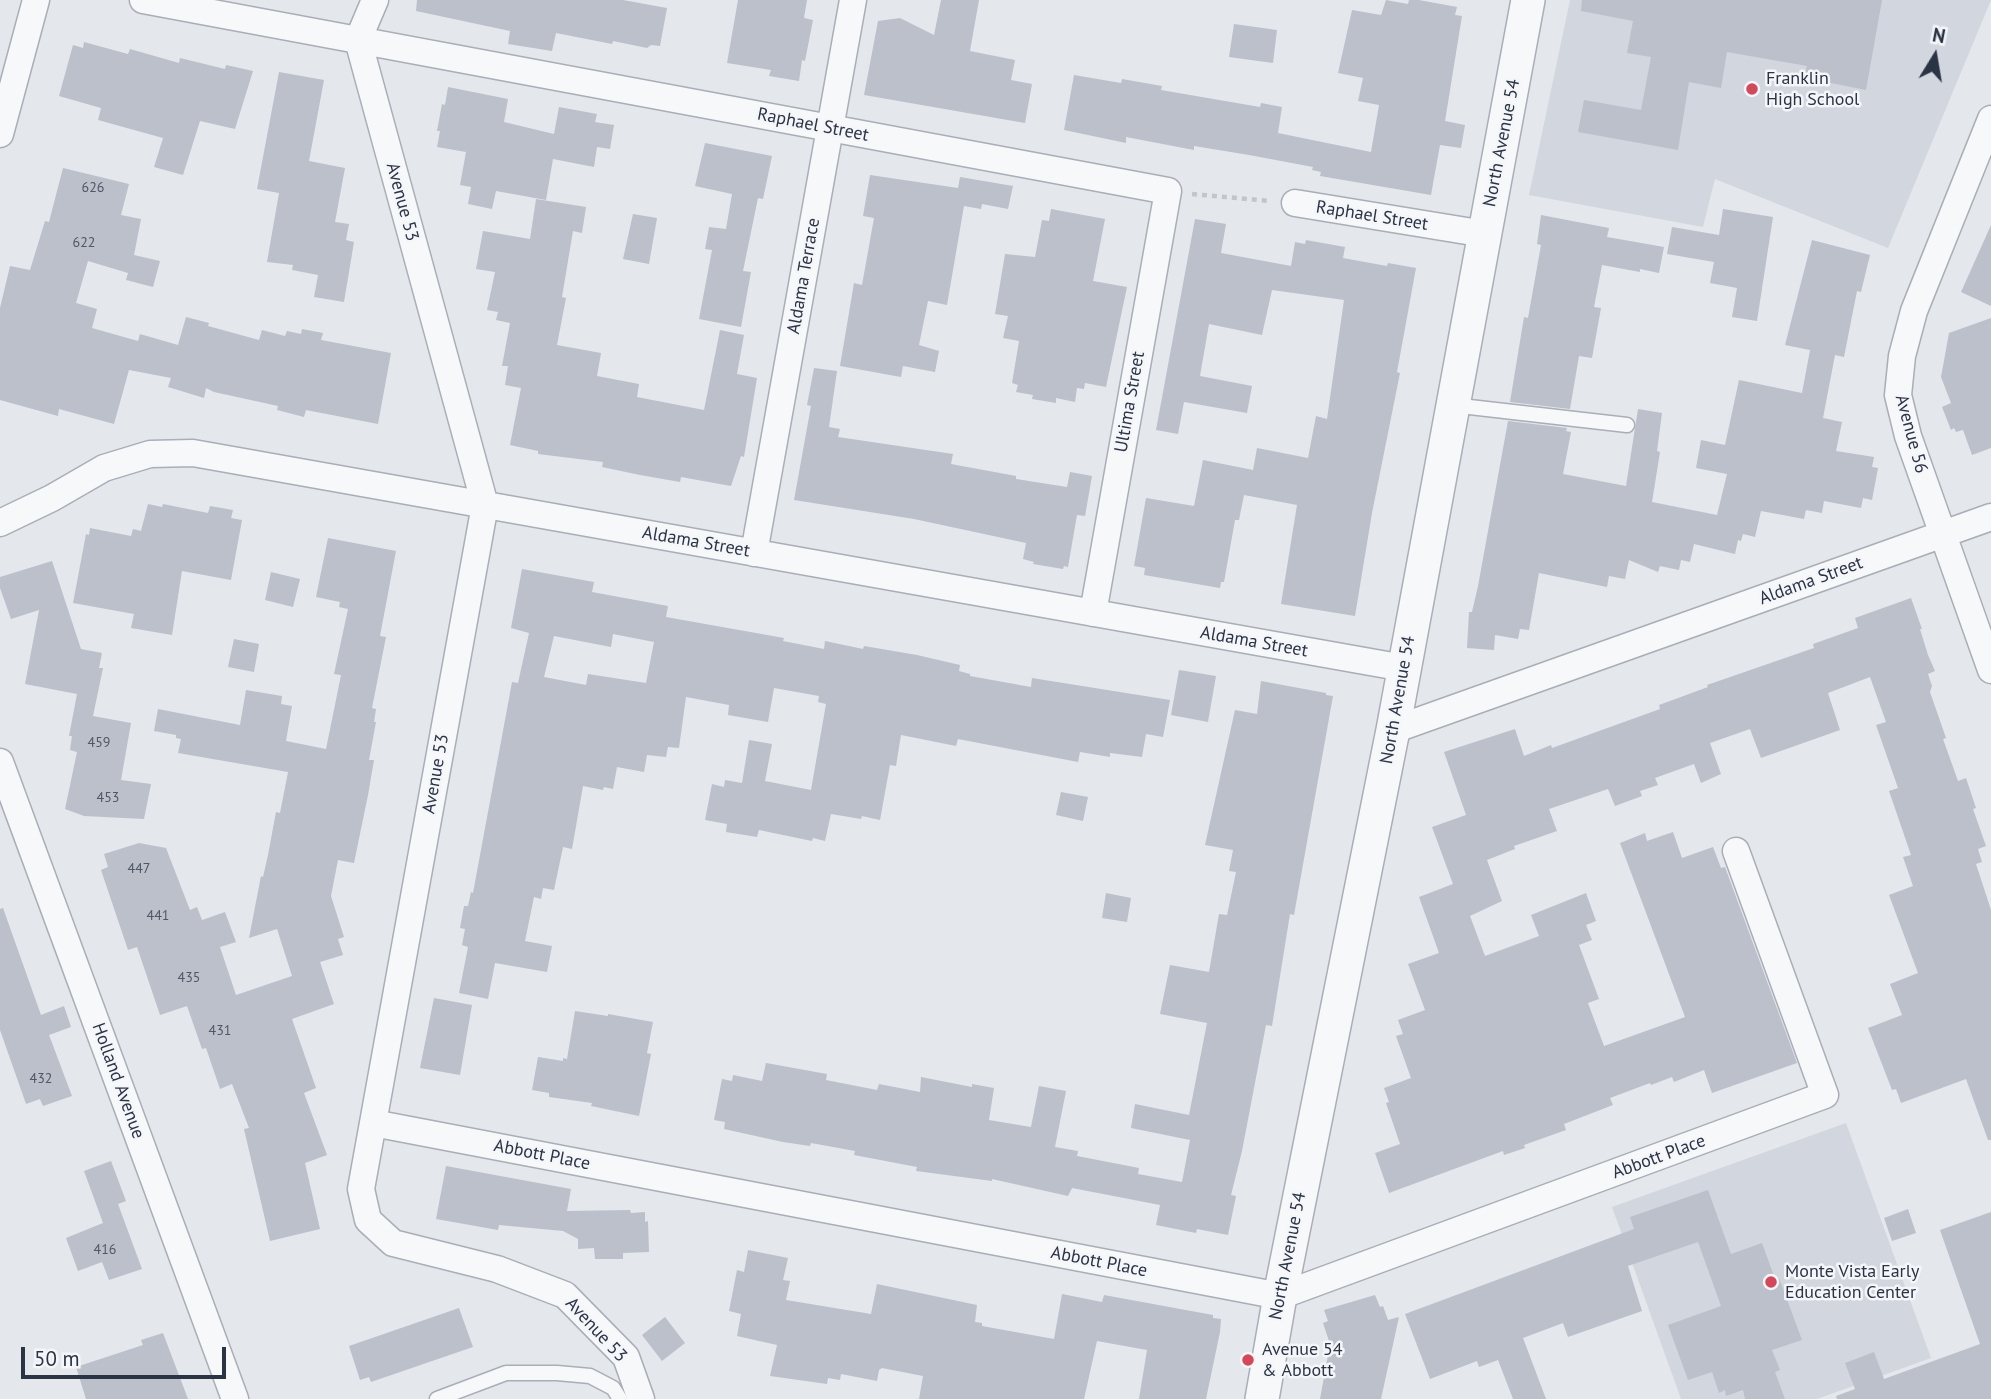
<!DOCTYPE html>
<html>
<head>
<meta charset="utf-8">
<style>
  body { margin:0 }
  #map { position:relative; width:1991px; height:1399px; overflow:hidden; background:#e4e7ec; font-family:"PT Sans",sans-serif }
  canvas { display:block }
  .north { position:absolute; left:1900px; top:21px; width:70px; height:70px; -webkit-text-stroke:5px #f4f6f9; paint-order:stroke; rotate:11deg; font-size:19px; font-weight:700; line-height:28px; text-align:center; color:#2b3445 }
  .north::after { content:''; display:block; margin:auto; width:24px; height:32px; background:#2b3445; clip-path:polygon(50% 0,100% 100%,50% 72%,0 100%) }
  .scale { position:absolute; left:21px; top:1347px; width:205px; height:32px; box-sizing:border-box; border:4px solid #2b3445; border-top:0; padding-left:9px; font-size:21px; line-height:24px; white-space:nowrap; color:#2b3445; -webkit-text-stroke:5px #f4f6f9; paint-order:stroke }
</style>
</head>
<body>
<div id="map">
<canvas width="1991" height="1399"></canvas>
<div class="north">N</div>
<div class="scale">50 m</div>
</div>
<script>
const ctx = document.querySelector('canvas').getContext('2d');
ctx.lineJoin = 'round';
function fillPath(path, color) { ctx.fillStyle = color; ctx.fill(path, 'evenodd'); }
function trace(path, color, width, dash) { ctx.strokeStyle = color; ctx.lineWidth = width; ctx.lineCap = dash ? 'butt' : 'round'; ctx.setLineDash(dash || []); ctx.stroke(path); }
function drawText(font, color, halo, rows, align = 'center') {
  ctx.font = font + ' "PT Sans",sans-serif'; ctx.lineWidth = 5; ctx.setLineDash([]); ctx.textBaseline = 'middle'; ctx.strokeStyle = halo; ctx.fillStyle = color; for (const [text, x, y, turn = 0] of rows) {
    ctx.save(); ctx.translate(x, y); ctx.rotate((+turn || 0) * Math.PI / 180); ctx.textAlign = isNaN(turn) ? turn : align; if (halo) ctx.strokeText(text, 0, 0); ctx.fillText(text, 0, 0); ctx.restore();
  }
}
fillPath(new Path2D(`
  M1570 0H1991L1888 248 1715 179 1703 227 1529 195Z
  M1846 1123 1931 1358 1817 1399H1681L1612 1207Z`), '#d2d6de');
fillPath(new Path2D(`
  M417 0H623L667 8 660 46 651 45 647 48 613 41 612 44 556 33 552 51 508 44 510 31 416 11Z
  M738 0H807L804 18 813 20 805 61 802 60 799 81 769 76 771 70 727 63Z
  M941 0H979L970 51 1015 60 1011 80 1032 84 1025 123 864 95 878 21 900 18 934 35Z
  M1386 0 1408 4 1409 0H1419L1457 7 1455 15 1462 16 1445 121 1465 125 1461 148 1440 145 1431 195 1320 176 1321 172 1312 170 1313 167 1249 155 1194 146V150L1126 137V143L1064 130 1074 75 1121 83 1122 79 1162 86 1161 90 1260 107 1261 103 1282 107 1278 133 1371 152 1379 105 1358 101 1363 78 1338 73 1352 10 1381 15Z
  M1582 0H1882L1866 90 1826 82 1827 77 1805 73 1807 66 1727 52 1721 88 1689 82 1678 150 1578 132 1584 100 1641 110 1651 57 1627 53 1633 21 1581 11Z
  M1234 24 1277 30 1273 63 1229 57Z
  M84 42 128 54 130 49 179 63 180 58 225 69 226 65 253 71 235 129 200 121 183 175 154 167 163 138 98 120 101 108 59 96 73 45 83 48Z
  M279 72 324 80 309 161 345 168 335 222 349 224 346 240 354 242 344 302 314 297 318 275 292 270 293 265 267 262 279 193 257 189Z
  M448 87 508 99 504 122 554 134 559 107 597 114 595 122 614 125 610 149 597 147 594 167 553 159 546 200 496 191 492 209 468 204 471 187 460 185 466 152 437 147 440 131H437L442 104 445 105Z
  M705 143 772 156 763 199 758 198 743 271 751 272 741 327 699 319 712 250 705 249 709 227 726 229 732 194 695 186Z
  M63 168 129 184 121 215 141 219 134 255 160 261 153 287 126 280 128 273 88 261 76 303 97 309 92 328 138 341 140 334 178 345 186 317 209 323 208 326 259 340 262 330 285 336 287 331 301 334 302 329 323 333 321 340 391 353 378 424 306 410 304 417 277 410 278 406 214 392 206 388 204 398 168 387 171 378 129 370 114 424 59 409 58 416 0 400V308L10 266 30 270 45 221 49 222Z
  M870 175 958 188 960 177 1013 186 1008 209 982 204 981 209 964 206 947 305 928 301 919 345 939 351 935 372 903 366 901 377 840 366 854 283 862 285 874 218 863 216Z
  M536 199 586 207 582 233 573 231 562 297 566 298 557 345 601 353 597 376 639 384 637 397 704 410 720 330 744 335 737 374 757 378 744 457 741 456 731 486 681 477 680 482 640 475 602 467 603 462 538 454V451L510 445 521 388 505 385 508 366H502L510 323 496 320 498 312 487 310 495 272 476 269 483 231 530 239Z
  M1051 209 1105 219 1093 281 1127 287 1106 387 1085 383 1084 389 1077 388 1075 402 1056 398V403L1032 399 1033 395 1016 392 1018 385 1012 383 1019 341 1003 338 1008 316 995 314 1005 254 1035 257 1042 220 1049 221Z
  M1723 209 1773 217 1757 321 1732 317 1737 288 1710 283 1714 262 1667 254 1672 227 1719 235Z
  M633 214 657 218 649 264 623 259Z
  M1541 215 1609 228 1607 237 1664 247 1659 273 1640 269V272L1602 265 1594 307 1601 308 1592 358 1579 356 1570 409 1510 402 1524 317 1528 318 1541 245 1537 244Z
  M1195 219 1226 224 1221 253 1291 266 1295 242 1305 244 1306 240 1345 247 1343 258 1387 266 1388 263 1416 268 1397 372 1400 373 1372 513 1355 616 1281 604 1297 505 1244 495 1239 520H1235L1224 582H1221L1220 588 1144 575 1145 568 1134 566 1146 498 1194 506 1203 460 1253 470 1257 448 1308 458 1316 416 1327 419 1344 300 1272 290 1262 335 1209 324 1200 376 1252 386 1247 413 1184 402 1178 434 1156 430Z
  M1991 225V306L1961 292Z
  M1812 240 1870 255 1861 292 1857 291 1844 357 1835 355 1823 418 1842 422 1836 451 1874 457 1872 467 1878 468 1872 500 1863 498 1861 508 1824 501 1822 513 1806 510 1804 519 1761 511 1755 537 1743 534 1741 541 1738 540 1735 554 1694 544 1690 562 1681 560 1679 570 1660 566 1658 572 1629 560 1625 579 1609 576 1607 587 1539 573 1529 630 1520 629 1518 639 1495 635 1494 650 1467 648 1469 612H1472L1478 586 1508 421 1567 428 1566 431 1571 432 1563 474 1626 486 1638 409 1662 413 1657 451 1660 452 1652 502 1717 515 1727 474 1696 468 1701 440 1725 445 1739 380 1802 393 1810 350 1785 345Z
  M1991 318V448L1972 455 1963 430 1956 432 1954 428 1951 430 1942 407 1951 403 1941 377 1949 333Z
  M814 368 837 371 829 427 840 429 838 437 953 454 951 464 1016 476V479L1067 487 1070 472 1092 476 1085 516 1077 515 1068 567 1064 566 1063 569 1033 564 1034 562 1023 559 1026 543 914 519 794 500 811 406 807 405Z
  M148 504 162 507 163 504 208 513 210 506 233 510 231 518 242 520 231 580 182 571 172 635 131 628 134 614 73 603 86 534 89 535 90 528 131 536 133 529 141 531Z
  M328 538 396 551 380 636 386 637 372 708 376 709 374 722H376L369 760H374L368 795 354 863 338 860 331 896 344 937 338 939 343 955 320 962 334 1004 292 1019 316 1088 304 1093 327 1155 305 1163 320 1229 270 1241 244 1129 249 1128 232 1084 220 1089 206 1048 202 1049 187 1006 160 1015 137 947 128 950 101 870 108 867 104 854 139 843 166 848 190 910 197 907 202 920 225 912 236 942 220 947 236 995 292 976 277 929 249 938 261 876 263 877 268 855 276 812 280 813 288 772 178 753 181 739 176 738V735L154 731 158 709 240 725 246 690 282 696 281 704 292 706 286 741 326 749 341 675 334 674 348 609 339 607 340 602 316 597Z
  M52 561 81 649 102 653 99 668H103L93 716 131 723 121 780 151 784 144 819 84 816 65 809 77 752 70 750 72 736H69L77 694 25 684 39 610 11 619 0 588V577Z
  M522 569 594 582 592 592 668 606 666 617 784 638 783 641 824 649 825 641 863 649 864 646 917 655 960 665 959 671 970 674V676L1031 687 1032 678 1170 700 1163 737 1146 734 1142 757 1110 753V757L1080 752 1078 762 958 739 956 746 901 735 896 766 890 765 880 820 862 816 861 819 831 814 825 841 813 838 812 841 759 830 757 837 726 832 727 824 705 820 712 784 724 787 725 780 742 783 749 740 772 744 765 781 811 790 826 704 818 702 819 696 774 688 768 722 728 715 729 705 686 697 679 748 668 747 666 757 647 755 644 772 617 767 613 789 604 787 603 790 583 786 572 849 563 847 554 890 543 888 541 899 534 897 525 941 552 946 547 972 495 963 488 999 459 993 468 947 462 945 465 929 460 928 464 906H468L471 892 473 893 512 682 518 683 529 633 511 628ZM613 634 654 642 646 683 588 674 586 685 544 677 554 636 611 647Z
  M271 572 300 579 293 607 265 600Z
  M1911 598 1922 629H1920L1928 655 1935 671 1928 674 1932 686 1930 692 1946 738 1943 739 1958 781 1966 778 1976 808 1973 809 1986 846 1978 849 1982 862 1976 864 1991 910V1140H1988L1966 1079 1901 1103 1896 1089 1892 1090 1868 1028 1902 1015 1890 984 1918 973 1889 895 1913 886 1903 857 1911 855 1889 791 1898 788 1876 725 1886 722 1870 677 1828 693 1840 730 1761 758 1750 729 1710 743 1721 774 1701 783 1694 764 1655 778 1658 785 1640 791 1642 796 1615 806 1608 789 1549 809 1557 831 1514 846 1515 849 1487 860 1502 901 1470 916 1485 956 1539 936 1531 915 1586 893 1596 921 1586 925 1592 940 1579 945 1599 999 1588 1003 1604 1046 1685 1017 1620 843 1645 833 1647 841 1673 832 1682 858 1713 847 1721 868 1725 867 1797 1063 1712 1093 1704 1070 1674 1082 1672 1077 1651 1085 1650 1083 1610 1098 1613 1105 1564 1124 1566 1130 1524 1145 1525 1148 1504 1155 1503 1151 1389 1193 1375 1153 1400 1144 1386 1103 1389 1102 1384 1088 1411 1078 1396 1036 1403 1034 1398 1020 1425 1010 1408 964 1439 953 1419 897 1453 884 1432 827 1466 815 1444 752 1515 729 1524 756 1551 745 1552 748 1660 709 1659 705 1708 687 1707 685 1814 648 1813 644 1858 628 1855 618Z
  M234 639 259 644 254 672 228 667Z
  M1179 670 1216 676 1208 722 1171 715Z
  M1261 681 1326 693V695L1333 696 1294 915 1290 914 1272 1026 1266 1025 1242 1151 1231 1195 1236 1196 1228 1235 1197 1229 1196 1233 1156 1225 1160 1205 1072 1188 1068 1196 992 1179V1181L916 1171 917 1167 854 1155 855 1151 811 1143 810 1146 783 1142 724 1129 725 1122 714 1120 722 1079 732 1081 733 1075 762 1081 766 1063 827 1074 826 1080 877 1090 879 1084 920 1092 921 1077 972 1087V1084L994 1088 989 1120 1031 1127 1039 1086 1066 1091 1055 1147 1078 1151 1077 1156 1139 1168 1138 1174 1182 1182 1190 1140 1131 1128 1135 1104 1189 1115 1207 1023 1160 1014 1170 965 1209 972 1219 914 1227 915 1236 872 1229 871 1233 850 1205 845 1235 710 1257 714Z
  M1061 792 1088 797 1083 821 1056 815Z
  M1106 893 1131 898 1127 922 1102 918Z
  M3 908 41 1015 64 1006 71 1027 49 1035 72 1096 43 1106 40 1099 26 1104 0 1030V909Z
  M434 998 472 1005 460 1075 420 1068Z
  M575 1011 608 1016V1014L653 1022 647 1053 651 1054 639 1116 591 1106 592 1103 549 1097V1093L532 1090 538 1057 563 1061V1058L567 1059Z
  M111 1161 126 1201 118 1204 142 1269 109 1280 102 1262 78 1271 66 1238 103 1223 84 1171Z
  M446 1166 571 1189 567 1211 630 1210 631 1213 645 1212V1222L648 1221 649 1252 623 1253V1259H595L594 1248 578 1249V1239L563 1231 499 1225 498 1230 436 1219Z
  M1708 1190 1731 1254 1762 1243 1775 1279 1779 1278 1802 1340 1772 1350 1780 1370 1775 1372 1785 1399H1745L1743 1390 1726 1396 1725 1390 1719 1393 1712 1372 1688 1380 1668 1325 1721 1306 1698 1242 1628 1266 1642 1311 1568 1337 1563 1323 1523 1338 1546 1399H1513L1498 1360 1479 1367 1477 1361 1430 1379 1405 1314 1634 1229 1630 1217Z
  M1908 1209 1916 1233 1892 1241 1884 1218Z
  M1991 1212V1399H1837L1836 1396 1855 1389 1845 1363 1874 1352 1884 1379 1980 1344 1940 1230Z
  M748 1250 788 1258 783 1280 790 1281 786 1300 871 1314 877 1284 977 1305 975 1322 982 1323V1326L1054 1339 1062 1294 1102 1302 1104 1295 1213 1315V1318L1221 1319 1220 1332 1206 1399H1139L1147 1350 1097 1341 1084 1399H919L923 1376 882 1368 879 1370 877 1381 841 1374 840 1380 828 1378 827 1384 770 1376 777 1345 737 1336 741 1314 729 1311 737 1270 744 1272Z
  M1375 1295 1380 1307 1383 1306 1388 1320 1399 1317 1381 1399H1320L1330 1344 1323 1323 1328 1321 1324 1310Z
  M459 1308 473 1347 371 1382 369 1377 360 1380 349 1346Z
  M665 1317 685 1343 662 1361 642 1335Z
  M163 1333 188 1399H86L76 1367 143 1345 141 1340Z`), '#bbc0ca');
const service = new Path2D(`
  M1452 405 1627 425
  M437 1399 506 1373H557L590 1376 613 1388 620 1399`);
const minor = new Path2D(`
  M143 0 1168 191 1093 613
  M375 0 358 40 485 505 361 1189 368 1220 393 1243 497 1269 565 1295 626 1357 641 1399
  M1991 119 1914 311 1902 356 1898 395 1908 436 1991 670
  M0 134 36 0
  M1295 203 1485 234
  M0 523 52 498 104 468 150 454 193 453 1404 668
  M754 553 853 0
  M1393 730 1991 517
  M0 762 235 1399
  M373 1123 1280 1296 1825 1095 1736 851`);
const tertiary = new Path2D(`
  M1262 1399 1280 1296 1393 730 1528 0`);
trace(service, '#a9aeb7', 17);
trace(minor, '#a9aeb7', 29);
trace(tertiary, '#a9aeb7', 36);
trace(new Path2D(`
  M1192 194 1270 201`), '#c2c5cb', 4.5, [5, 5]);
trace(service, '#f7f8fa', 14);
trace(minor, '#f7f8fa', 26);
trace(tertiary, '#f7f8fa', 33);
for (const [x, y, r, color] of [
  [1752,89,7,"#d1495b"],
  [1771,1282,7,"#d1495b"],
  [1248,1360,7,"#d1495b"]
]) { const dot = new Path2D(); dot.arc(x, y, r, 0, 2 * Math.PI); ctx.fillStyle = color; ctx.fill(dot); trace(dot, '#f4f6f9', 2.5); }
drawText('14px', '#4f5766', null, [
  ["626",93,188],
  ["622",84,243],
  ["459",99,743],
  ["453",108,798],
  ["447",139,869],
  ["441",158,916],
  ["435",189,978],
  ["431",220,1031],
  ["432",41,1079],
  ["416",105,1250]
]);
drawText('18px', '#2b3445', '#f4f6f9', [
  ["Franklin",1766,79],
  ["High School",1766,100],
  ["Monte Vista Early",1785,1272],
  ["Education Center",1785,1293],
  ["Avenue 54",1262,1350],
  ["& Abbott",1262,1371]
], 'left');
drawText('18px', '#2b3445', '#f4f6f9', [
  ["Raphael Street",813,125,11],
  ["North Avenue 54",1502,143,-79],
  ["Avenue 53",402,202,75],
  ["Raphael Street",1372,216,9],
  ["Aldama Terrace",804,276,-80],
  ["Ultima Street",1130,402,-80],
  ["Avenue 56",1911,434,75],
  ["Aldama Street",696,542,10],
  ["Aldama Street",1811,581,-20],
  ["Aldama Street",1254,642,10],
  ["North Avenue 54",1398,700,-80],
  ["Avenue 53",436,774,-80],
  ["Holland Avenue",118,1081,70],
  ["Abbott Place",542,1155,11],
  ["Abbott Place",1659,1157,-20],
  ["North Avenue 54",1288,1256,-79],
  ["Abbott Place",1099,1262,11],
  ["Avenue 53",596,1330,47]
]);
</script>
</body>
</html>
